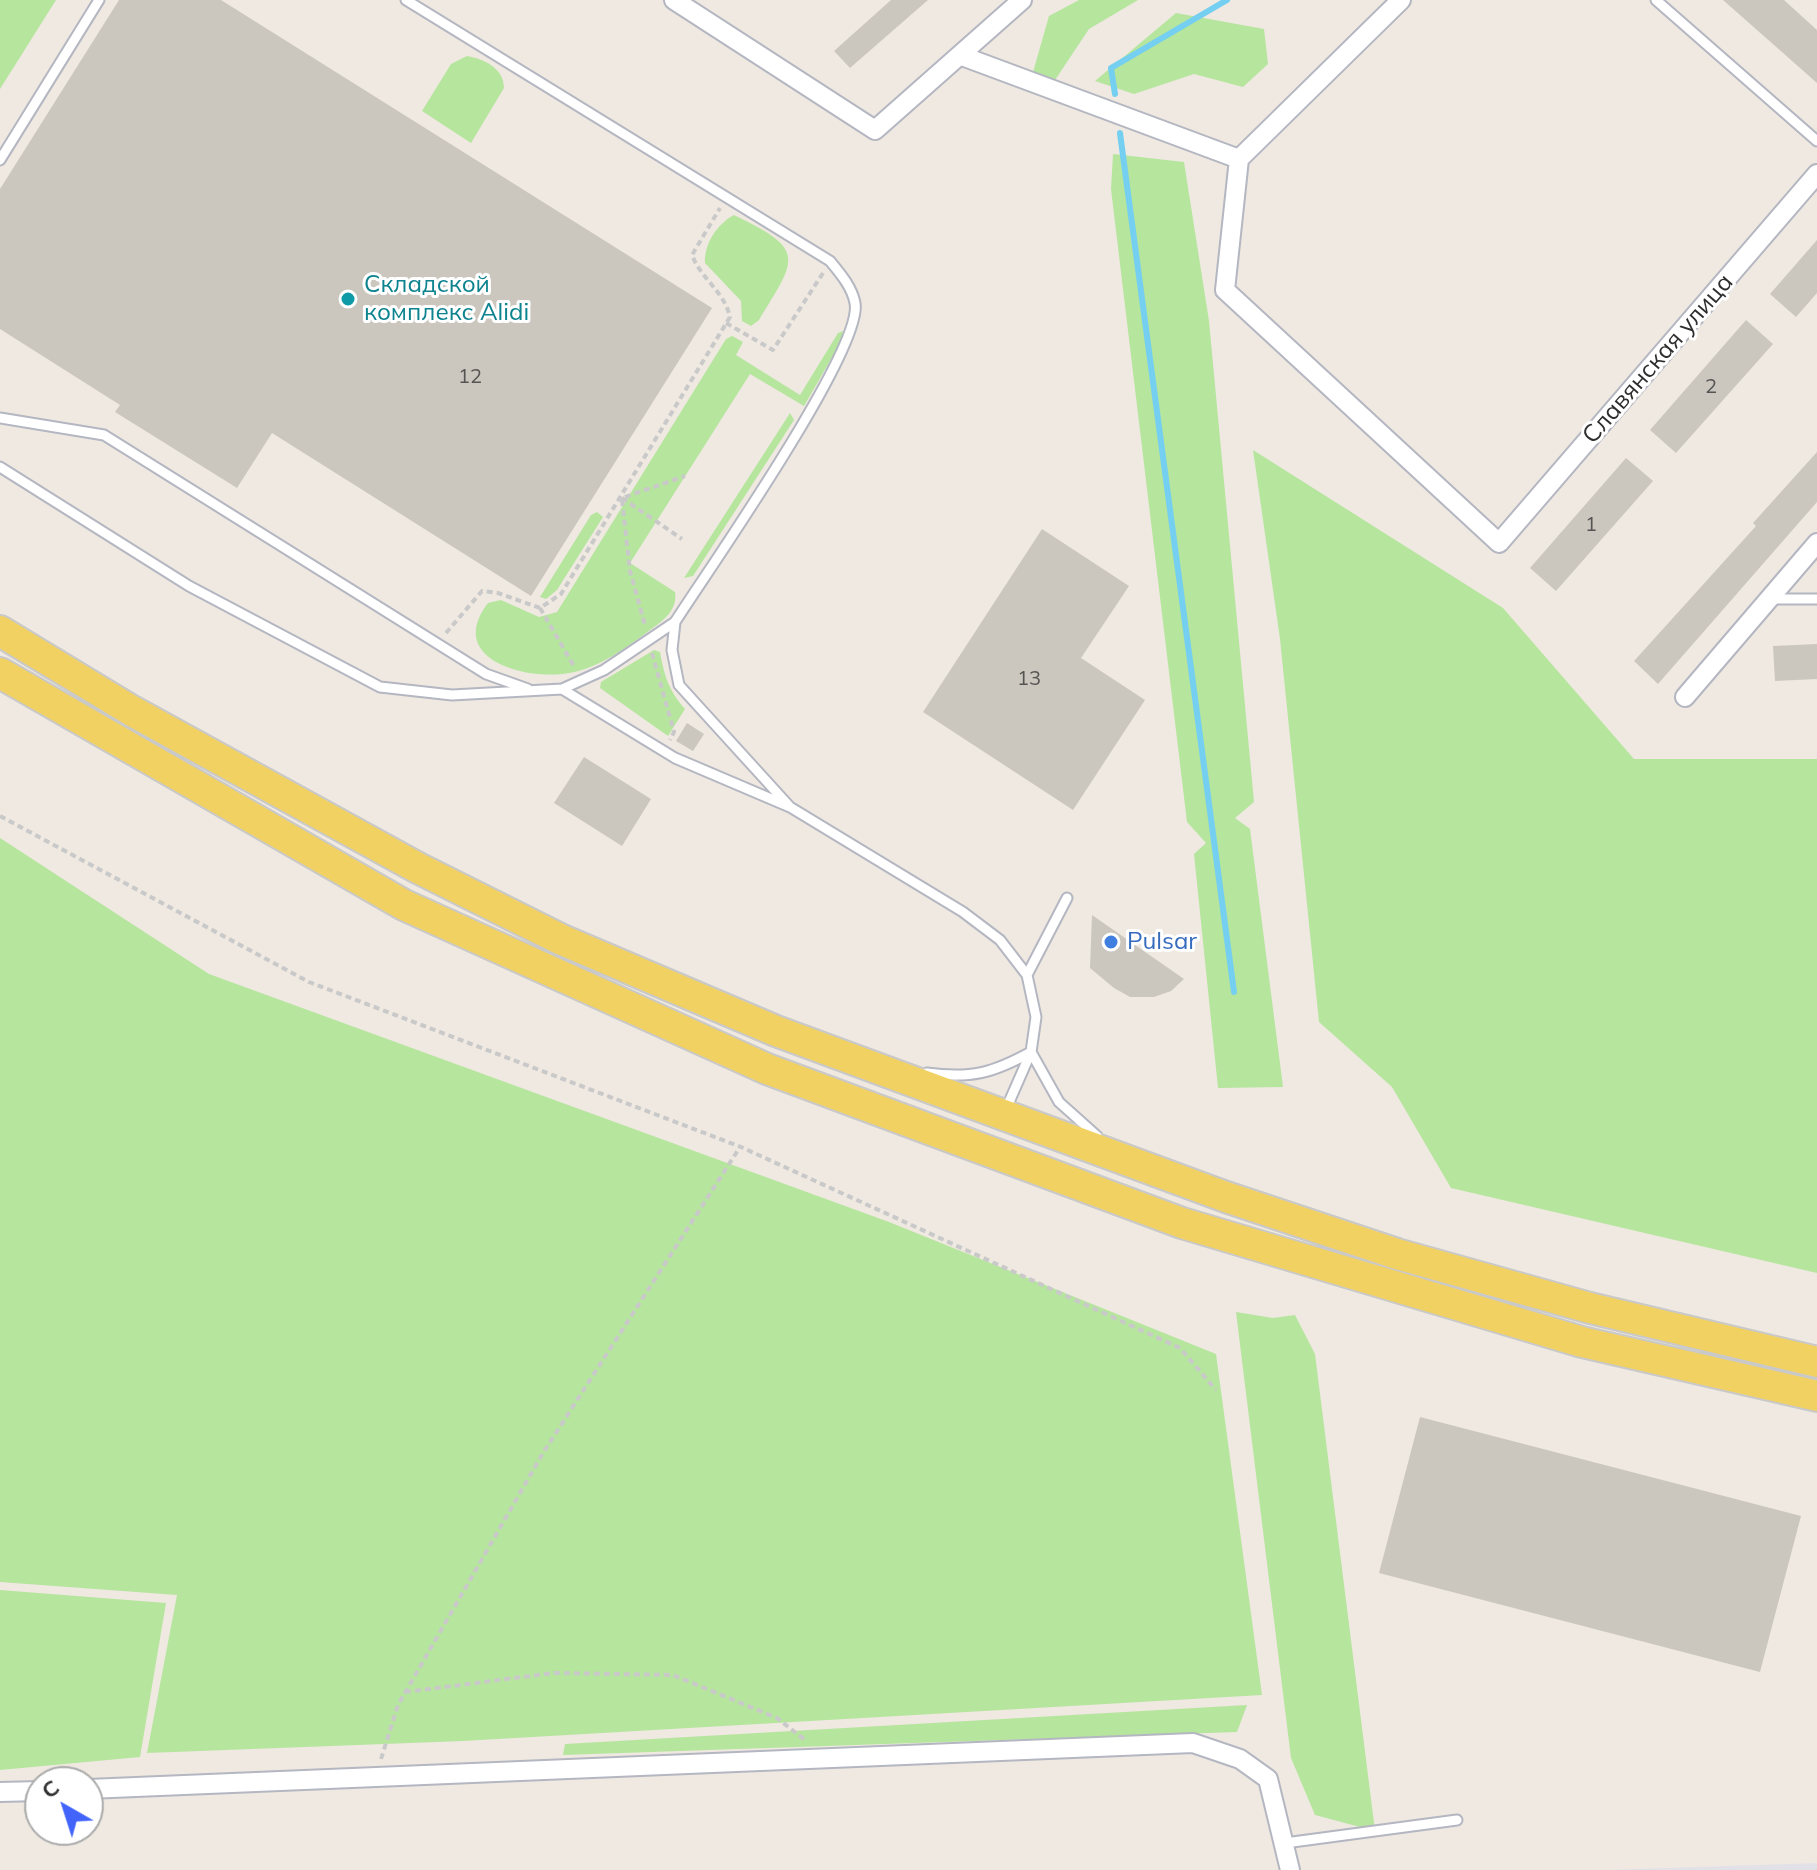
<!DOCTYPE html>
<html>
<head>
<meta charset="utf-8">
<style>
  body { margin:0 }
  #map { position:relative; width:1817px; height:1870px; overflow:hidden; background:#efe9e1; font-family:Mulish,sans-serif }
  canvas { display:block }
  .north { position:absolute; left:24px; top:1766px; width:80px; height:80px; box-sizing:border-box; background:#fff; border:2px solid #ababab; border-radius:50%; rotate:321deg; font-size:22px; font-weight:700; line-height:32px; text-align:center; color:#2e2e2e }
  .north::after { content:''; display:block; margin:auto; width:28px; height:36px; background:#4264fb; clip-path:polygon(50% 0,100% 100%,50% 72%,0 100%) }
</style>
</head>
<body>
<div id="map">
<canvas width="1817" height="1870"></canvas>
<div class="north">С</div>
</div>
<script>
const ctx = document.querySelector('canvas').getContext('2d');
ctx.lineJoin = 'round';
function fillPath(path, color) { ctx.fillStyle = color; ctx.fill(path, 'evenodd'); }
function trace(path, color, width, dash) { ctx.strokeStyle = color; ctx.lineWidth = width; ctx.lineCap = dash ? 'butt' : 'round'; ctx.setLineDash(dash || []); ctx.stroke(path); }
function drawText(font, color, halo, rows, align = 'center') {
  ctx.font = font + ' Mulish,sans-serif'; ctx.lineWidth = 6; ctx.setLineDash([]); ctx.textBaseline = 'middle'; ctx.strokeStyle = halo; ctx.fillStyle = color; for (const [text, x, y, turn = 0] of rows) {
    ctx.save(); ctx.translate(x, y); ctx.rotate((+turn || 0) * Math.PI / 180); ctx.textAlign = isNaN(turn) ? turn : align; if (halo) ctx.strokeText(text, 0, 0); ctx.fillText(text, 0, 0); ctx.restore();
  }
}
fillPath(new Path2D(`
  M1817 1863V1870H1608Z`), '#e3e1e8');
fillPath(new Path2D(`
  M0 0H56L0 89Z
  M1079 0H1138L1089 29 1055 80 1033 72 1049 16Z
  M1176 13 1264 29 1268 64 1243 87 1194 74 1134 94 1095 81Z
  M467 56C484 59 504 68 504 88L471 143 422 111 451 64Z
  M1113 154 1184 162 1209 321 1254 802 1235 818 1250 829 1283 1087 1218 1088 1194 854 1206 843 1187 822 1111 189Z
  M734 215C807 250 797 258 759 320L751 326 742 321 741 301 705 263C704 244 717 224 734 215Z
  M843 331 841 342 804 406 750 374 630 563 675 592C678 610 663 621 650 630 626 648 599 668 569 673 526 681 445 659 488 603L501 600 539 617 557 612 726 339 732 336 743 342 736 355 800 395 838 333Z
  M790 413 794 420 693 576 684 578Z
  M1253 450 1503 608 1634 759H1817V1273L1451 1188 1392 1087 1319 1022 1280 639Z
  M597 512 603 517 557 590 546 599 540 597 591 515Z
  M654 650 660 652C664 675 669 691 685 709L668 736 600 688 601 682Z
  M0 838 209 974 889 1222 1216 1354 1262 1695 463 1741 147 1753 177 1595 0 1582Z
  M1236 1312 1273 1318 1295 1315 1315 1354 1375 1831 1315 1815 1291 1758Z
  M0 1590 166 1603 140 1757 0 1770Z
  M1247 1705 1237 1732 563 1755 565 1744Z`), '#b6e59e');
trace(new Path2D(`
  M1115 94 1111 68 1227 0
  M1120 133 1234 992`), '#75cff0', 6);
fillPath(new Path2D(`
  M119 0H221L712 308 531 596 272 433 237 488 115 412 120 405 0 329V189Z
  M891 0H928L850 68 834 51Z
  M1723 0H1784L1817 30V83Z
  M1817 240V293L1796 317 1770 294Z
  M1746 320 1773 344 1676 453 1650 430Z
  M1817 452V502L1658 684 1634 661 1756 526 1753 523Z
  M1626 458 1653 481 1556 591 1530 568Z
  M1042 529 1129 586 1081 658 1145 700 1073 810 923 712Z
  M1817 644V679L1775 681 1773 646Z
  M687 723 704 734 693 751 676 741Z
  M584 757 651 799 622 846 554 803Z
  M1092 915 1184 979 1171 991 1154 997H1130L1114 988 1090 968Z
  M1420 1417 1801 1516 1760 1672 1379 1573Z`), '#cbc7bf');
const service = new Path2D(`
  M406 0 830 261C840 273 852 287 855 303 864 348 707 572 675 622L672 650 679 685 790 807 675 758 562 689
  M1656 0 1817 141
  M0 160 99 0
  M0 418 104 435 486 674 528 689
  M0 467 189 586 380 687 452 695 562 689 604 670 675 622
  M1769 599H1817
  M790 807 963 912 1000 940 1027 975 1036 1017 1031 1052 1006 1109
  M1027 975 1067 898
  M927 1073C971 1079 993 1073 1031 1052L1059 1102 1097 1136
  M1285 1843 1457 1820`);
const minor = new Path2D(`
  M674 0 875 130 1022 0
  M1401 0 1239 159 1225 290 1499 543 1817 174
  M962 56 1239 159
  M1685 697 1817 543
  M88 1789 1193 1743 1240 1759 1268 1779 1290 1870
  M0 1792 40 1791`);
const primary = new Path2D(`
  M0 631 132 711 418 868 562 940 776 1031 1226 1197 1397 1254 1590 1308 1817 1362
  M0 673 404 905 767 1069 1182 1223 1582 1342 1817 1396`);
trace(service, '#b4b7c1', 13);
trace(minor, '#b4b7c1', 22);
trace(primary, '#c9c9c9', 34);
trace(new Path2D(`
  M726 323 773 350 823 273
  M625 497 685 476
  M622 498 682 539
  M622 500 630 571 645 625
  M540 608 575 668
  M446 633 482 591 498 593 540 608 561 594 730 317C724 291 701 279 692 255L720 208
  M652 653 674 732 670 740
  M0 816 309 982 741 1147 1180 1348 1216 1390
  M405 1692 554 1673 673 1675 777 1718 805 1740
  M381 1759 398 1705 543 1453 740 1147`), '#c9c9c9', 4, [6, 4]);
trace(service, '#fff', 9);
trace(minor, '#fff', 18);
trace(primary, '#f2d163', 30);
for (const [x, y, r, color] of [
  [348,299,8,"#0f9aa8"],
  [1111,942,8,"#3f7fe0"]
]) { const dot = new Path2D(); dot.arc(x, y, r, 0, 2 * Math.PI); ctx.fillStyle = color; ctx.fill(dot); trace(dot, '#fff', 3); }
drawText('20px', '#555452', null, [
  ["12",470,377],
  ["2",1711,387],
  ["1",1591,525],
  ["13",1029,679]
]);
drawText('24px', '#0d838f', '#fff', [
  ["Складской",364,285],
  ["комплекс Alidi",364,313]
], 'left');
drawText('24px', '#2e2e2e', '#fff', [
  ["Славянская улица",1658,359,-49]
]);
drawText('24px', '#366cbe', '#fff', [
  ["Pulsar",1127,942]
], 'left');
</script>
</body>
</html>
